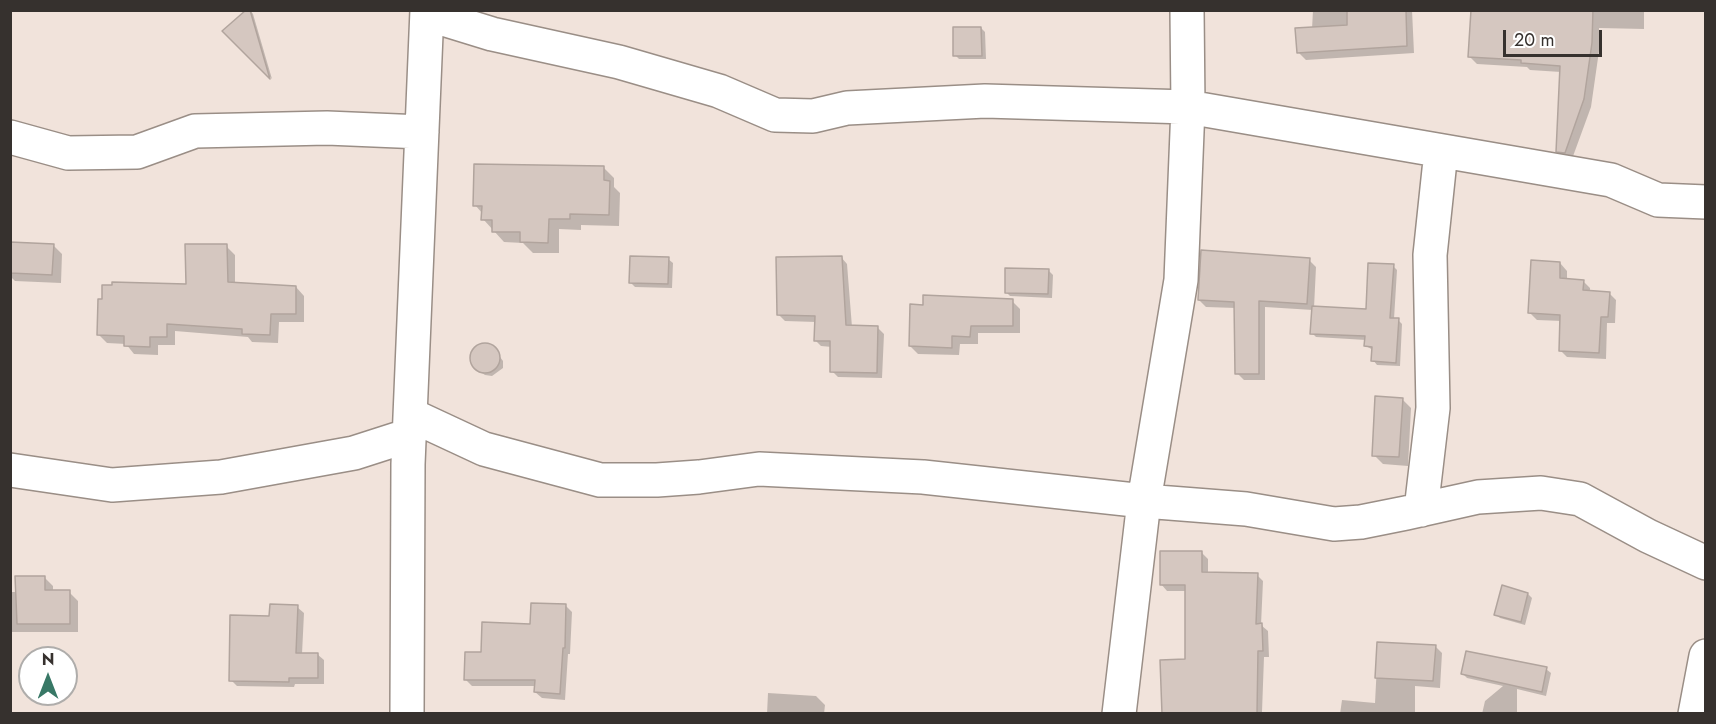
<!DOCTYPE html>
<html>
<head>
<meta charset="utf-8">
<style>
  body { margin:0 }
  #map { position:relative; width:1716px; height:724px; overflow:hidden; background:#f1e3db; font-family:Jost,sans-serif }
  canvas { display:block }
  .frame { position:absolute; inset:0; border:12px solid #36312e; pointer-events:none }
  .north { position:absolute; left:18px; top:646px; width:60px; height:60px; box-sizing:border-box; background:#fff; border:2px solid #afadab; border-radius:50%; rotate:0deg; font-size:16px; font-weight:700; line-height:24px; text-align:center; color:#36312e }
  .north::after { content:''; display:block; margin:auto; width:21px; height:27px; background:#387866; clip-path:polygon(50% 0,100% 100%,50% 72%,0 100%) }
  .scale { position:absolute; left:1503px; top:30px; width:99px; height:27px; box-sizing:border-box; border:3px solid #36312e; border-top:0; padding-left:8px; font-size:18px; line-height:21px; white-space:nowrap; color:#36312e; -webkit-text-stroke:4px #fff; paint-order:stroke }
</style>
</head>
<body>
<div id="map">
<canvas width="1716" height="724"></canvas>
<div class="frame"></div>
<div class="north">N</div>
<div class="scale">20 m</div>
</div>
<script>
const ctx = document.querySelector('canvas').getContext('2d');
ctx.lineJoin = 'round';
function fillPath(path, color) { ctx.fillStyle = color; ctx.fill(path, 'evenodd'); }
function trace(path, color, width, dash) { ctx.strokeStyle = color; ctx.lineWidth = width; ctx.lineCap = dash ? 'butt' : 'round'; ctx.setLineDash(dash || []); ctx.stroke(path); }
fillPath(new Path2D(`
  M250 10 253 14 272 79 224 31Z
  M1313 10H1412L1414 53 1306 60 1299 53 1312 29Z
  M1472 10H1644V29L1599 28V51L1591 107 1572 159 1565 158 1558 151 1561 72 1530 70 1527 67 1477 64 1470 57Z
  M981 28 985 32 986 59H959L955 55Z
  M603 167 614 178V187L620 193 619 226 581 225V230L559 229V253H533L523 243 504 242 483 219V214L475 205Z
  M10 243 53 245 62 254 61 283 15 281 10 276Z
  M226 246 235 255V284L296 287 304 296V322H279L278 343 252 342 248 337 175 331V345H158V355L134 354 126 344 107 343 99 335 187 286Z
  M841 257 847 264 852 327 878 328 884 334 882 378 838 377 832 371V347L821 346 815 340 816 322 785 321 779 315Z
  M668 259 673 263 672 288 635 287 631 283Z
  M1309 260 1316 267 1314 308 1367 311 1393 266 1397 270 1394 319 1398 320 1402 324 1400 366 1377 365 1373 360V350L1366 346V340L1316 337 1312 333 1313 310 1265 307V380H1244L1237 373 1236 308 1206 307 1199 300Z
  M1560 263 1567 271V280L1583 281 1590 288V292L1609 293 1616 300 1615 323H1607L1606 359 1567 357 1560 350 1562 321 1537 320 1530 313Z
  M1049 271 1053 275 1052 298 1010 296 1006 292Z
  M1012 301 1020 309V333H978V344H960L959 355 918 354 910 346Z
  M483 344 490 345 495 350 503 361V368L492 376 485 375 479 371 472 360V353L476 347Z
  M1402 399 1411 408 1408 466 1383 464 1374 455Z
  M1202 553 1208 559V574L1257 575 1263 581 1261 625 1268 631 1269 657H1264L1262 712 1287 714H1163L1186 661V591H1167L1161 584Z
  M44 577 53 586V592H69L78 601V632H10V592H17Z
  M1528 594 1532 598 1525 625 1500 618 1496 614Z
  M566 606 572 612 570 654H568L565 700 542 698 535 692 536 686H472L466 680 483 653Z
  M297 607 304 613 302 654H317L324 660V684H295L294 687 237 686 231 680Z
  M1378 644 1435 646 1442 653 1440 688 1415 686V714H1340L1342 700 1375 703Z
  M1546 669 1551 673 1546 696 1517 689V714H1482L1485 701 1503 686 1467 678 1463 674Z
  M768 693 816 696 825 705 824 714H767Z`), '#0003');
const building = new Path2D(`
  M246 10H250L270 79 222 31Z
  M1347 10H1406L1407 46 1297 53 1295 28 1347 25Z
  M1471 10H1593L1592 43 1584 99 1565 153 1556 152 1560 66 1521 63V60L1468 57Z
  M953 27H981L982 56H953Z
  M474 164 604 166V180L610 181 609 215 570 214V219H549L548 243 520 242V232H492V220H481L482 206H473Z
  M10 242 54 244 52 275 10 273Z
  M185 244H227L228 282 296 286V314H271L270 335 242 334V329L167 324V337H150V347L124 346V336L97 335 98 299H102V285H112V282L186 284Z
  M1201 250 1310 258 1307 304 1259 301V374H1235L1234 302 1198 300Z
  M630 256 669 257 668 284 629 283Z
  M842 256 846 325 878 326 877 373 830 372V341H814L815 316 777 315 776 257Z
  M1531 260 1560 262V278L1584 280 1583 290 1610 292 1608 317H1601L1599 353 1559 351 1560 315 1528 313Z
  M1368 263 1394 264 1390 318H1399L1396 363 1371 361 1372 347 1364 346 1365 336 1310 334 1312 306 1366 309Z
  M1005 268 1049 269 1048 294 1005 293Z
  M923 295 1013 299V326H971L970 337 952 336V348L909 346 910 304 923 305Z
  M470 358a15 15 0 1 1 30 0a15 15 0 1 1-30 0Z
  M1375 396 1403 398 1399 457 1372 456Z
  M1160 551H1202V572L1258 573 1256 624 1262 623 1263 651H1258L1257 714H1162L1160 660 1185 659V585H1160Z
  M15 576H45V590H70V624H17Z
  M1502 585 1528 593 1521 622 1494 615Z
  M531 603 566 604 565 648H563L560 694 534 692 535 680H464L465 652H481L482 622 530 624Z
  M270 604 298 605 296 653H318V678H289V682L229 681 230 615 269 616Z
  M1377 642 1436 645 1433 681 1375 678Z
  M1466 651 1547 667 1542 692 1461 674Z`);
fillPath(building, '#d5c7c0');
trace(building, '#b1a49d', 1.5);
const street = new Path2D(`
  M427 14 492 34 619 62 719 91 775 115 813 116 847 108 985 101 1188 107 1611 180 1658 200 1706 202
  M10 137 68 153 137 152 195 131 327 128 422 132
  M411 415 484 449 600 480H657L699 477 759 469 923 477 1144 501 1246 509 1334 524 1361 522 1406 513 1478 497 1541 493 1580 499 1648 536 1706 563
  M10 470 112 485 221 477 354 453 410 435
  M1421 510 1433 408 1430 255 1441 151
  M407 714 408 464 427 10
  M1119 714 1144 501 1181 280 1188 107 1187 10
  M1695 714 1706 656`);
trace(street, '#9a8e86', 36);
trace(street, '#fff', 33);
</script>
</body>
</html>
